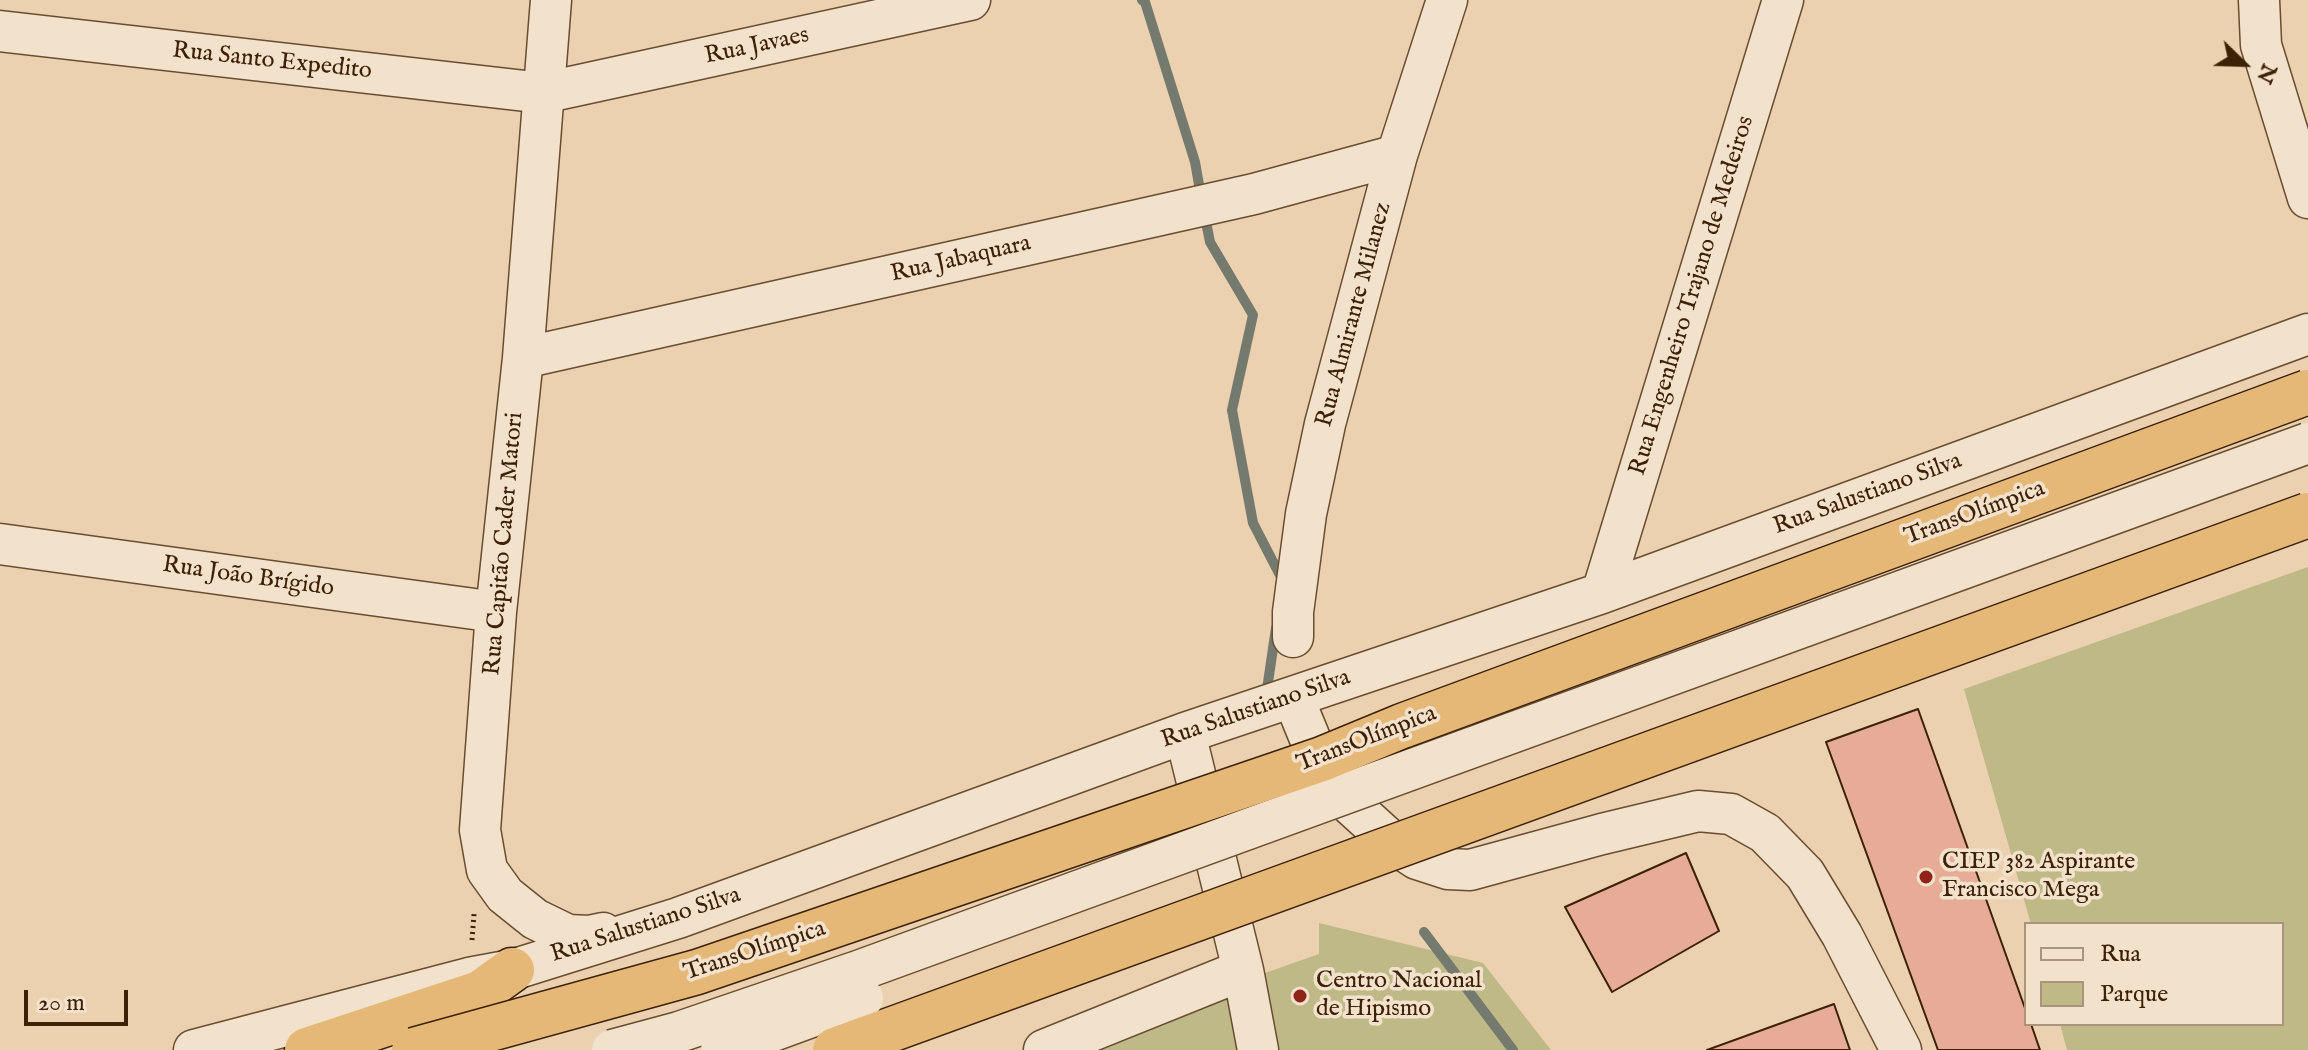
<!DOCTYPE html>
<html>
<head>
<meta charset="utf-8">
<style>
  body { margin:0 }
  #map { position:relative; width:2308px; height:1050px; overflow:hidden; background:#ebd1af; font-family:"IM FELL English",serif }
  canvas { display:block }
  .legend { position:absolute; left:2024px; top:922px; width:260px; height:104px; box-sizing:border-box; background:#f2e1cb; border:2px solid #aa947d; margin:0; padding:10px 14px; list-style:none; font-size:24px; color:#3d2107 }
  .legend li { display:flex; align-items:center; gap:16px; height:40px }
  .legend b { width:40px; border:2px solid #aa947d }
  .north { position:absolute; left:2204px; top:24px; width:80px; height:80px; -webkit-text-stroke:6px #f2e1cb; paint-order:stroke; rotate:113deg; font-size:22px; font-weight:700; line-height:32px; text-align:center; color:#3d2107 }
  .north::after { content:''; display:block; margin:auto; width:28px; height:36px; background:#3d2107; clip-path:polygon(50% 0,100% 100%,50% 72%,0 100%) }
  .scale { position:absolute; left:24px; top:990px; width:104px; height:36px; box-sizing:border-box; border:4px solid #3d2107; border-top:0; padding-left:10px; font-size:24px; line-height:28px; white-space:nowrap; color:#3d2107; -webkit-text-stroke:6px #f2e1cb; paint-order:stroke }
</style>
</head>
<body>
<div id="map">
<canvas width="2308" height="1050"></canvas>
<ul class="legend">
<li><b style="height:10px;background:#f2e1cb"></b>Rua</li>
<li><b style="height:22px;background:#beb986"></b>Parque</li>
</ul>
<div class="north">N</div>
<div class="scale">20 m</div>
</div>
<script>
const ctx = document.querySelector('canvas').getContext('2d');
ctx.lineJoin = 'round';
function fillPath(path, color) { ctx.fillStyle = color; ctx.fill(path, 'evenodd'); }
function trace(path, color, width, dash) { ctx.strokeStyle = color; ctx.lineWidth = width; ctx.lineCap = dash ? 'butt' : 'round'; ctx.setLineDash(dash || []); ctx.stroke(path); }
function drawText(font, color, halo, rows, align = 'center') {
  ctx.font = font + ' "IM FELL English",serif'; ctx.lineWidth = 7; ctx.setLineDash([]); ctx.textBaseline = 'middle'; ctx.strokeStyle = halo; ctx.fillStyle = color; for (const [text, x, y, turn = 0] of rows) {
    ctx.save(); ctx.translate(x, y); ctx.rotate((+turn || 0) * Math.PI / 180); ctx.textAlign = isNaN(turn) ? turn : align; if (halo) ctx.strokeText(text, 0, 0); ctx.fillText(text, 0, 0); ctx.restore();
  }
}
fillPath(new Path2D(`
  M2308 567V1050H2067L2060 1024H2282V924H2031L1964 689Z
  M1319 923 1483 963 1551 1050H1046L1319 954Z`), '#beb986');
trace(new Path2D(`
  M1142 0 1145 2 1195 162 1201 196
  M1204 212 1210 242 1253 315 1232 410 1253 523 1283 581
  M1266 696 1276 628
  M1424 932 1513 1050`), '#757a6f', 10);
const building = new Path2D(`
  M1918 709 2026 1011V1024H2031L2040 1050H1938L1826 742Z
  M1686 853 1719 931 1612 992 1565 907Z
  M1834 1004 1850 1050H1707Z`);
fillPath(building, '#e7ac98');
trace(building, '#3d2107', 2);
const minor = new Path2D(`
  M551 0 523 358 496 612 480 830 487 870 505 895 535 919 568 935 589 936 603 933
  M2259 0 2261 45 2308 198
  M0 31 543 93 970 0
  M523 358 1254 194 1397 155
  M0 544 496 612
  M1602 593 1783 0
  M1293 637V612L1306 514 1325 424 1397 155 1447 0
  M1293 697 1329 785 1394 844 1417 859 1448 869 1470 870 1602 834 1698 811 1731 814 1765 833 1805 874 1842 935 1901 1050
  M1185 733 1243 970 1258 1050
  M194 1050 469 978 512 970 678 918 1185 733 1602 593 2308 334
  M1044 1050 1243 970`);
const highway = new Path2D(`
  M307 1050 480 993 512 970`);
trace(minor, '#684d31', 43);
trace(highway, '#3d2107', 47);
trace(new Path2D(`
  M472 940 474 914`), '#3d2107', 5, [2, 4]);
trace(minor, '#f2e1cb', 40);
trace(highway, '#e6b878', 44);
const minorBridge = new Path2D(`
  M612 1050 679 1032 858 971 2308 443
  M721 1050 863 998`);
const highwayBridge = new Path2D(`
  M414 1050 697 972 1322 759 1402 726 2308 392
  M835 1050 2308 515`);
trace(minorBridge, '#684d31', 43, []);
trace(highwayBridge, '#3d2107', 47, []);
trace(minorBridge, '#f2e1cb', 40);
trace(highwayBridge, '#e6b878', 44);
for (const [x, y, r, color] of [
  [1926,877,8,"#8f2418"],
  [1300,996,8,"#8f2418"]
]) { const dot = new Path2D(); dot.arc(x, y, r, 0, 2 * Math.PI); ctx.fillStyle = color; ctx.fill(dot); trace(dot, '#f2e1cb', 3); }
drawText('24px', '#3d2107', '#f2e1cb', [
  ["Rua Javaes",757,47,-12],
  ["Rua Santo Expedito",272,62,6],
  ["Rua Jabaquara",961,260,-13],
  ["Rua Engenheiro Trajano de Medeiros",1693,296,-73],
  ["Rua Almirante Milanez",1355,315,-75],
  ["Rua Salustiano Silva",1868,495,-20],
  ["TransOlímpica",1975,514,-20],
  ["Rua Capitão Cader Matori",505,544,-85],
  ["Rua João Brígido",248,578,8],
  ["Rua Salustiano Silva",1256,710,-19],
  ["TransOlímpica",1367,740,-21],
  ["Rua Salustiano Silva",646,926,-18],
  ["TransOlímpica",755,952,-18]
]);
drawText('24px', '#3d2107', '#f2e1cb', [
  ["CIEP 382 Aspirante",1942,863],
  ["Francisco Mega",1942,891],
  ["Centro Nacional",1316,982],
  ["de Hipismo",1316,1010]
], 'left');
</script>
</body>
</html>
